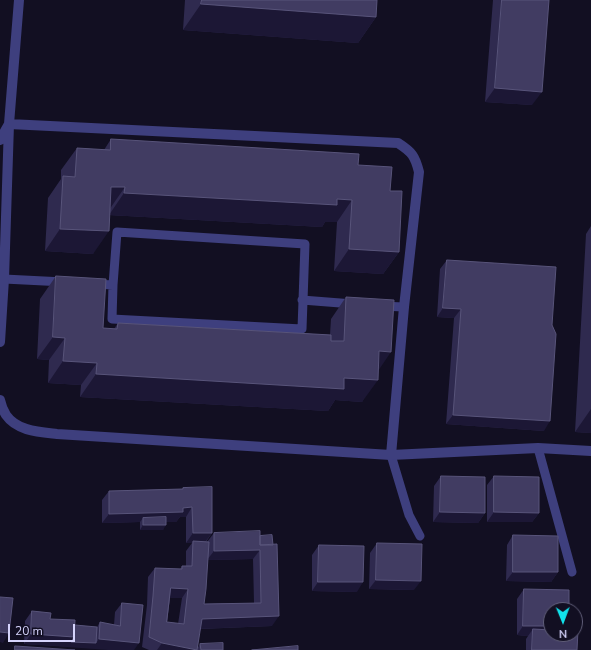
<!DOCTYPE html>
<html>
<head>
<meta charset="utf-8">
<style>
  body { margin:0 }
  #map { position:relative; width:591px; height:650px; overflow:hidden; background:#120f22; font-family:"Nunito Sans",sans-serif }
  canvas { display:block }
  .north { position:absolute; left:543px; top:602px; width:40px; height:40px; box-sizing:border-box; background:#120f22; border:1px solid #605e79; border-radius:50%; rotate:179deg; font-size:11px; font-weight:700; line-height:16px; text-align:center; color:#d6d4fc }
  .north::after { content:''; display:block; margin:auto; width:14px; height:18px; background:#11e2eb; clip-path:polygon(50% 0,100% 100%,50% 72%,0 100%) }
  .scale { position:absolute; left:8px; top:624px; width:67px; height:18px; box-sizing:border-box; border:2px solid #d6d4fc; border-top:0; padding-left:5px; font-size:12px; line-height:14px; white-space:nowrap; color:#d6d4fc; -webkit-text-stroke:3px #120f22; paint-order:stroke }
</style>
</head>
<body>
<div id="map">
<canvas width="591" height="650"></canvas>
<div class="north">N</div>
<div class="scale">20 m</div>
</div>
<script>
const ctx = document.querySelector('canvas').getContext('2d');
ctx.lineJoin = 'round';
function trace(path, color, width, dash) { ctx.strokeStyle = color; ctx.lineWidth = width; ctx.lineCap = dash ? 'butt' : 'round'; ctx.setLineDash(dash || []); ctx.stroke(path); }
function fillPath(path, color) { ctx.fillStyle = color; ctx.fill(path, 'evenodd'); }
trace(new Path2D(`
  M4 279 64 282
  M95 284 113 285 112 319 302 329 305 244 117 232 113 285
  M302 300 353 304
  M381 306 404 307
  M538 448 572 572
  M391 455 409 515 420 536`), '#3e3f7e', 9);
trace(new Path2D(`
  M0 140 9 124 398 143C412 152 415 156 419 172L404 307 391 455
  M0 342 4 279 9 124 19 0
  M0 400C1 405 3 410 6 415 17 431 39 432 57 434L391 455 538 448 591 451`), '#3e3f7e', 10);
fillPath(new Path2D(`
  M185 0H377L376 17 358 43 183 30Z
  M493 0H549L532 105 485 102Z
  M111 139 358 165 390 191 399 252 383 274 334 271 337 222H325L322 227 109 215 93 254 45 251 48 198 61 179V170L77 148 104 150Z
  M591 226V433L575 432 586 234Z
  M447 260 552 325 544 431 446 424 454 318 437 317 440 269Z
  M56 276 103 328 114 329 118 323 330 335 331 319 346 297 378 371 362 402 335 400 328 411 80 397 81 385 48 383 49 360 37 359 40 299Z
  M441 476 485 513 478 523 433 522 434 486Z
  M494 476 539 513 532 522H487V485Z
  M183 488 212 533 206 542H207L214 533 260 536 272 626 200 629 197 649 200 644 223 650H149L142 647 147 605 148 577 155 568 180 569 182 566H186V551L192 543H186V517H180L176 522H166L163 530H140V522L102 523V500L109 491 182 489ZM253 559 254 603 204 604 208 560ZM170 598H182L178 624 167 622Z
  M513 535 558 572 551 582 506 581 507 545Z
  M377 543 414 590 369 589 370 553Z
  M319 545 357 592 312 591V555Z
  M524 589 551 610 577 650H526V639L528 636 517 635V599Z
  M122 603 139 643 92 648 24 644 25 621 32 611 50 619 75 625 97 627 100 622 114 625 115 612Z`), '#2f2a4f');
fillPath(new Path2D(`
  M201 4 376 17 358 43 183 30Z
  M495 88 542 92 532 105 485 102Z
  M111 187H125L109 210Z
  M124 193 337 199 352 200 337 222H325L322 227 109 215Z
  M60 229 109 231 93 254 45 251Z
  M349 249 399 252 383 274 334 271Z
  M443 308 461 309 454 318 437 317Z
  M53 337 65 338 49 360 37 359Z
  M379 351 391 352 376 374Z
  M63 361 97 363 81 385 48 383Z
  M96 374 344 378 378 380 362 402 335 400 328 411 80 397Z
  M591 409V433L575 432Z
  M453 415 550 421 544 431 446 424Z
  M192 507 186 517H180L176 522H143V518L140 522 102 523 109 514 183 508Z
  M440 512 485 513 478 523 433 522Z
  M494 512 539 513 532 522H487Z
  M143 525H166L163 530H140Z
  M193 533H212L205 542 193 541 192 543H186Z
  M260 550 253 559 207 560 214 551Z
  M513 572H558L551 582 506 581Z
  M376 580 421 581 414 590 369 589Z
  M318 582H363L357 592 312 591Z
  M171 588 188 589 182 598H164Z
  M279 616 272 626 195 629 202 619Z
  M523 626H551V634L533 629 528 636 517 635Z
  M0 632 9 633 3 643 0 642Z
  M31 634 74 637 96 643 99 639 139 643 134 650H108L67 647 24 644Z
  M162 643 197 650H157Z`), '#1c1735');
const building = new Path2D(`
  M202 0H377L376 17 201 4Z
  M502 0H549L542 92 495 88Z
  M111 139 359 154 358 165 392 167 390 191H402L399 252 349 249 352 200 337 199V205L124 193 125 187H111L109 231 60 229 63 176 75 177 77 148 110 150Z
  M447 260 556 267 552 325 556 334 550 421 453 415 461 309 443 308Z
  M56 276 106 279 103 328 117 329 118 323 331 335V341H344L346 297 394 300 391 352 379 351 378 380 344 378V389L96 374 97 363 63 361 65 338 53 337Z
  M441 476 485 477V513L440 512Z
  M494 476 539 477V513L494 512Z
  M212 487V533H193L192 507 183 508V512L109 514V491L183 489V488Z
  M166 517V525H143V518Z
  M260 531V545L277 544 279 616 202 619 197 650 162 643 149 637 153 596 155 568 182 569V566H192L193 541 209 542 206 589 204 604 261 603 260 550 214 551V533ZM171 588 188 589 184 624 167 622Z
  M272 535 273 545H260V536Z
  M513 535 558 536V572H513Z
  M377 543 422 544 421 581 376 580Z
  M319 545 364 546 363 582H318Z
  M524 589 569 590V610H551V626H523Z
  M0 597 13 598 9 633 0 632Z
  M122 603 143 605 139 643 99 639 100 622 120 626Z
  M32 611 51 613 50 619 75 620 74 637 31 634Z
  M75 625 97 627 96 643 71 642 74 637Z
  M533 629 551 630V634H575V630H578L577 650H532Z
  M223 643V650H201L200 644Z
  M15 646 75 650H15Z
  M298 646V650H252Z`);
fillPath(building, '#413c62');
trace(building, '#58547a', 1);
</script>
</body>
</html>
